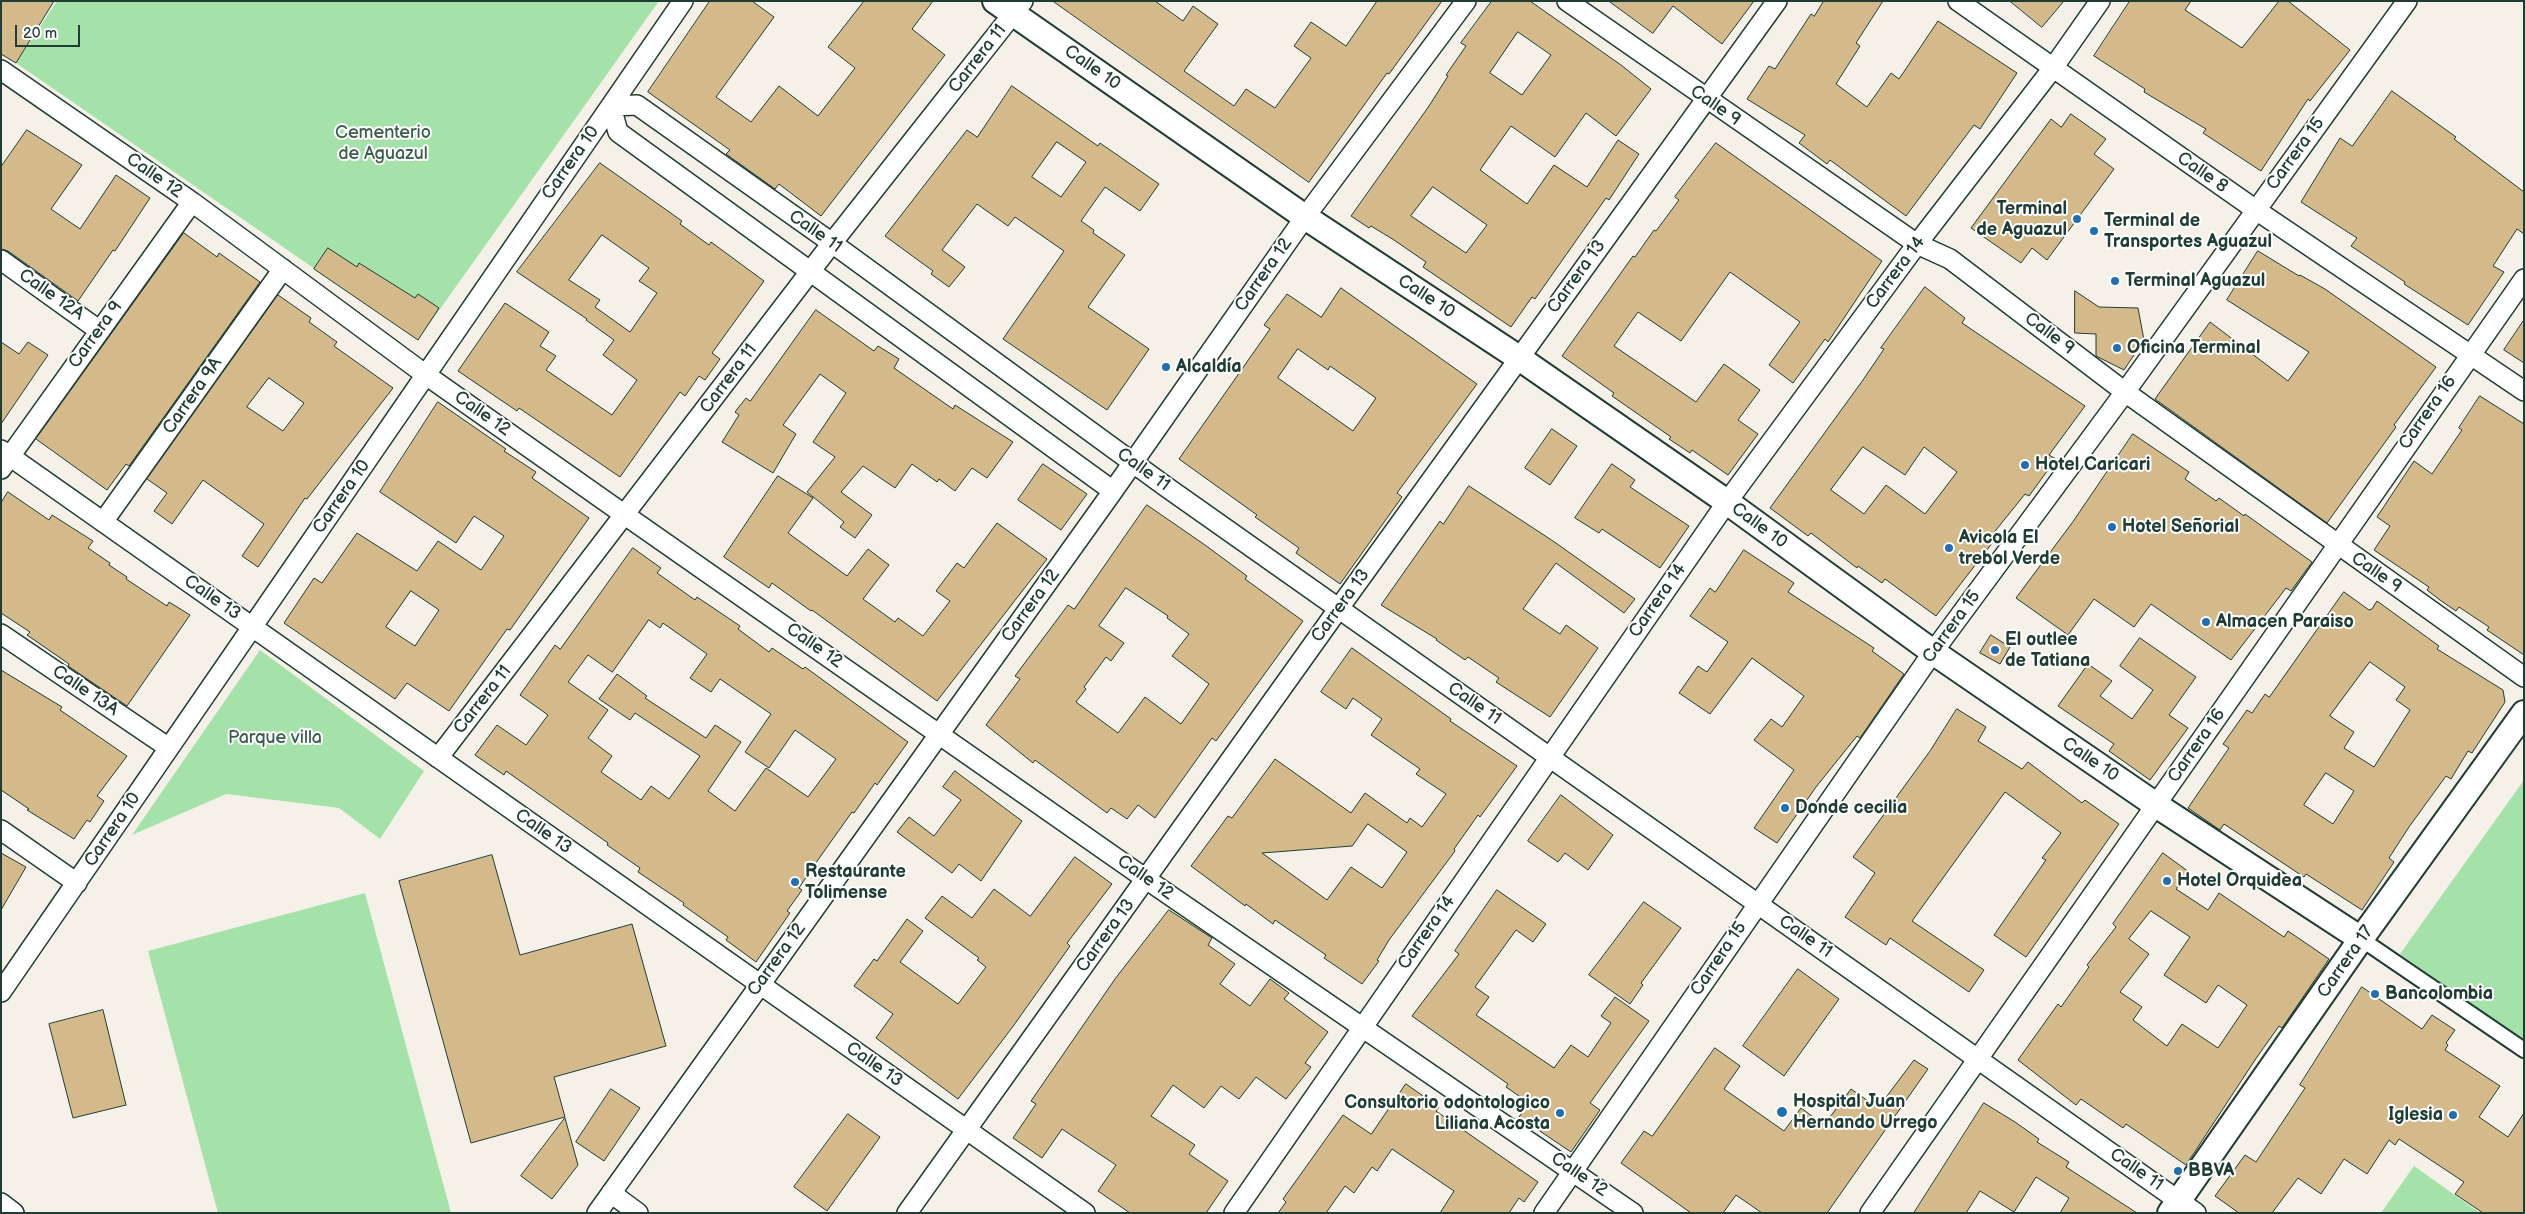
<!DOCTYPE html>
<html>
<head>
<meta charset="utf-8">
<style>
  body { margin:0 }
  #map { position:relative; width:2525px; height:1214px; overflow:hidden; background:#f6f1e8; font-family:"Balsamiq Sans",sans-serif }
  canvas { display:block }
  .frame { position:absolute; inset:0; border:2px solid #1f3d34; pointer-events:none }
  .scale { position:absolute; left:15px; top:25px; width:65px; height:22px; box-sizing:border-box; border:2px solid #1f3d34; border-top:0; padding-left:6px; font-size:15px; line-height:18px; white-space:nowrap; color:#1f3d34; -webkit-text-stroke:4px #fff; paint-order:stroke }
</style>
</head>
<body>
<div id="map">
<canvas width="2525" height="1214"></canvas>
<div class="frame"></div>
<div class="scale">20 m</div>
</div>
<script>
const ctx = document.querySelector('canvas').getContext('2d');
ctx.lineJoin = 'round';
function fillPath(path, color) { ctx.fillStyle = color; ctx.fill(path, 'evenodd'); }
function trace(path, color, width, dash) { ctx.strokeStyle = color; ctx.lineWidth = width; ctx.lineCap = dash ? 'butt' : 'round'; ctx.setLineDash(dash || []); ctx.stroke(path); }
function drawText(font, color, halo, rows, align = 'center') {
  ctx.font = font + ' "Balsamiq Sans",sans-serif'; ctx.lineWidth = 4; ctx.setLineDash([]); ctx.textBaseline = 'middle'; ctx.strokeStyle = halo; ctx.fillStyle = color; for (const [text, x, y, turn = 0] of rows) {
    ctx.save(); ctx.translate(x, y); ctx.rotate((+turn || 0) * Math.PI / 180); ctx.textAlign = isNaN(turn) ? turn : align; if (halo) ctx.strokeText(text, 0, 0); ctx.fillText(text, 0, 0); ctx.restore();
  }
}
fillPath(new Path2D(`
  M57 1H659L418 340 16 63Z
  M260 650 424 771 380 839 339 808 226 794 132 835Z
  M2524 780V1041L2400 954Z
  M365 893 451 1213H218L148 951Z
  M2414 1166 2480 1213H2381Z`), '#a4e2a9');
const building = new Path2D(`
  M1 1H54L16 63 1 54Z
  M710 1H752L774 17 716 97 751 122 779 86 818 116 855 68 828 47 864 1H933L912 29 945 55 821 216 779 184 775 189 726 154 730 150 648 92Z
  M1053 1H1155L1183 21 1193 6 1218 24 1184 71 1234 106 1246 89 1275 108 1311 58 1294 46 1311 22 1346 46 1377 1H1442L1389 74 1387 73 1309 182Z
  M1492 1H1530L1621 65 1651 89 1616 136 1586 113 1555 157 1511 126 1480 170 1527 204 1554 165 1587 187 1618 140 1639 154 1609 200 1606 198 1535 299 1532 297 1511 327 1423 267 1426 262 1394 240 1371 226 1369 228 1351 216 1429 106 1448 76 1446 75 1466 46 1461 43ZM1518 32 1551 55 1522 95 1490 73ZM1433 187 1487 225 1466 253 1411 216Z
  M1609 1H1754L1722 44 1673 6 1653 33Z
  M1824 1H1883L1856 43 1860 46 1836 84 1867 107 1891 73 1899 79 1938 21 2017 73 1980 129 1974 125 1906 216 1830 160 1827 164 1799 143 1805 135 1747 99 1769 66 1775 69 1811 14 1814 16Z
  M2010 1H2064L2042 27Z
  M2130 1H2191L2185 10 2242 48 2279 1H2288L2350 50 2310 101 2308 99 2261 171 2203 133 2206 129 2144 92 2145 89 2094 56Z
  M1012 86 1098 146 1100 143 1159 184 1140 211 1105 187 1081 221 1094 230 1093 233 1125 255 1088 307 1149 349 1107 410 1003 339 1064 251 1015 217 1008 226 977 204 942 250 965 267 949 287 931 274 933 271 885 236 967 130 977 137ZM1057 142 1086 162 1061 197 1032 177Z
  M2392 91 2456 137 2454 139 2524 192V234L2517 229 2493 266 2504 272 2468 325 2404 284 2405 282 2351 246 2357 238 2301 202 2340 138 2352 146Z
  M2071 114 2106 139 2094 154 2114 169 2047 260 2032 248 2021 263 1971 228 2051 119 2061 127Z
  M27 130 82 165 51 209 80 229 116 175 150 198 115 251 113 250 78 301 8 251 1 249V167Z
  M1716 143 1882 261 1828 342 1825 339 1793 383 1769 365 1800 322 1730 272 1681 341 1638 312 1614 346 1696 402 1724 364 1760 390 1738 420 1758 434 1728 475 1692 450 1690 453 1669 439 1671 437 1612 396 1614 393 1562 356 1633 256 1635 257 1654 230 1656 231 1679 200 1675 197Z
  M600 163 682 221 680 224 709 245 711 242 764 281 712 353 720 359 705 380 699 376 685 396 680 392 620 477 519 408 517 411 458 371 505 303 549 332 540 346 556 356 546 370 612 415 637 380 603 355 614 340 586 320 587 319 517 272ZM602 235 649 268 639 281 657 293 630 332 595 307 600 300 569 280Z
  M184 233 217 257 219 253 260 282 129 466 126 464 107 490 36 439Z
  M328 248 357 267 359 263 415 298 418 294 439 308 418 340 314 269Z
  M2258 251 2299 276 2300 275 2325 289 2436 367 2394 425 2396 427 2327 523 2155 399 2210 322 2288 381 2309 352 2227 300Z
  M1925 287 1965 318 1962 323 2085 406 2049 455 2056 459 2029 496 2025 494 1992 535 1996 538 1936 616 1885 579 1882 583 1858 566 1857 568 1811 533 1808 536 1770 508 1863 380 1884 349 1881 348ZM1863 447 1905 475 1924 447 1957 472 1925 514 1886 485 1864 514 1831 490Z
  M1341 288 1477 384 1397 493 1402 497 1340 584 1296 553 1299 548 1255 517 1257 515 1179 459 1270 329 1264 325 1287 294 1321 317ZM1298 349 1328 370 1330 366 1376 398 1353 431 1278 378Z
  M2075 291 2099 307 2138 308 2144 340 2124 370 2096 356V334L2075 333Z
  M278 295 311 318 309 322 337 342 334 346 393 388 307 499 305 498 258 567 242 556 264 524 203 480 172 524 154 511 167 493 147 479ZM269 378 304 403 283 431 247 407Z
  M816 310 874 351 878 346 899 359 894 368 953 409 955 405 1013 442 987 478 972 468 955 491 939 479 937 482 912 464 895 488 863 466 841 492 872 515 855 538 840 527 844 522 807 492 835 457 813 442 846 393 820 374 783 425 796 434 773 473 722 442 739 415 735 412 746 398 750 401Z
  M2524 320V363L2504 350Z
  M1 342 19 354 28 342 48 355 1 424Z
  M2480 396 2524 424V655L2487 630 2489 627 2459 607 2456 611 2440 600 2427 590 2429 587 2374 550 2390 526 2377 517 2414 461 2432 474 2462 430 2459 428Z
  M438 402 506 449 504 451 536 472 532 478 589 518 510 630 507 629 449 711 407 683 395 699 284 623 314 578 322 583 357 533 417 571 438 541 481 570 504 536 474 516 456 543 380 492ZM411 591 439 610 415 646 386 627Z
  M1552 429 1577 446 1550 485 1525 468Z
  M2133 434 2189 472 2185 479 2216 501 2219 498 2244 516 2245 514 2312 562 2291 591 2286 588 2231 660 2151 604 2134 627 2094 599 2068 635 2016 598 2072 523Z
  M1043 464 1087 494 1061 530 1018 500Z
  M1612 464 1635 480 1630 487 1689 526 1660 568 1602 529 1599 533 1575 518Z
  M778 476 813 498 788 533 847 576 868 549 889 565 863 599 895 622 898 618 923 636 950 601 936 591 957 563 964 568 997 523 1047 559 937 701 812 610 811 611 772 583 769 588 724 557Z
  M1469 486 1553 541 1635 599 1624 613 1556 563 1523 609 1560 634 1566 625 1598 648 1550 717 1496 682 1499 678 1468 657 1465 660 1436 640 1437 639 1381 605 1440 521 1443 524Z
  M8 492 49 520 52 515 93 541 88 548 110 563 109 565 127 577 126 579 167 606 169 602 190 615 127 706 68 666 69 664 27 635 30 632 1 613V503Z
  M1147 505 1205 545 1247 576 1245 579 1303 621 1216 741 1212 738 1155 818 1138 805 1127 819 1111 808 1107 813 1035 760 1033 763 986 725 1020 679 1015 676 1068 605 1074 609ZM1126 588 1168 616 1167 618 1189 634 1172 656 1209 684 1181 724 1145 697 1118 733 1076 702 1086 689 1084 687 1106 657 1111 661 1124 643 1099 626Z
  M633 548 661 568 657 573 695 600 697 597 740 626 738 629 769 652 772 648 803 669 805 667 908 742 877 785 875 783 854 813 852 812 815 864 799 888 802 890 787 911 790 913 756 962 726 940 728 937 683 905 684 903 638 872 640 868 607 845 608 843 506 771 504 775 475 755 497 725 526 745 548 715 520 695 555 645 560 649ZM649 620 660 628 663 623 707 654 690 678 711 692 720 679 771 714 745 752 769 768 795 730 836 759 808 797 766 768 735 811 708 791 741 742 715 725 706 738 645 698 647 696 617 674 599 699 630 720 635 713 700 756 669 799 651 786 641 800 601 772 612 756 588 738 608 710 568 682 588 655 612 672Z
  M1744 550 1794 583 1788 592 1874 648 1872 651 1904 674 1860 738 1857 736 1816 787 1777 843 1754 828 1794 770 1754 740 1771 719 1782 727 1804 696 1752 658 1710 714 1679 693 1698 666 1707 672 1728 642 1690 616 1710 588 1715 592Z
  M2344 592 2369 610 2372 609 2377 601 2439 646 2437 649 2503 690 2505 702 2472 753 2468 751 2451 779 2446 776 2409 827 2389 858 2394 862 2362 910 2306 874 2304 877 2224 824 2220 830 2188 808 2229 748 2223 744 2247 710 2252 713 2265 694 2269 697ZM2370 662 2405 687 2396 700 2410 710 2374 767 2344 748 2354 732 2330 716ZM2326 773 2354 791 2333 824 2304 805Z
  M1991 635 2010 647 2000 664 1980 653Z
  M2140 638 2196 677 2169 715 2188 728 2150 780 2109 751 2114 744 2058 706 2088 664 2112 681 2100 696 2132 719 2153 690 2120 666Z
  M1352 648 1451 719 1450 721 1517 766 1480 817 1478 815 1454 849 1455 851 1389 940 1377 960 1379 961 1362 984 1324 958 1326 955 1275 920 1273 924 1246 904 1245 906 1191 866 1228 816 1232 818 1275 759 1351 813 1365 793 1407 823 1410 818 1422 827 1446 794 1416 774 1420 769 1371 735 1382 719 1353 698 1346 709 1321 692ZM1368 824 1407 852 1382 888 1351 867 1327 900 1262 853 1352 846Z
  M1 670 62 707 60 710 127 756 97 796 104 801 90 822 87 820 74 839 27 810 29 809 1 790Z
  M1957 709 1986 727 1978 741 2022 769 2028 762 2082 803 2085 800 2119 824 2026 957 1994 935 2046 860 2042 858 2061 833 2005 792 1912 921 1984 970 1969 992 1890 938 1886 945 1845 917 1875 873 1853 857 1930 751Z
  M955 771 1022 821 981 881 959 864 952 873 897 832 909 817 934 836 961 800 943 787Z
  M1561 795 1613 835 1588 870 1565 853 1558 862 1528 841Z
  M1 853 26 867 1 910Z
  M2163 853 2189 872 2176 889 2208 910 2219 893 2284 937 2288 931 2329 959 2282 1028 2279 1026 2257 1057 2186 1165 2126 1124 2123 1128 2081 1099 2076 1105 2018 1060 2058 1004 2061 1007 2089 967 2087 965 2116 927 2113 924ZM2151 911 2190 937 2164 975 2206 1003 2218 985 2247 1005 2218 1048 2182 1024 2167 1046 2133 1020 2142 1007 2120 992 2149 954 2129 939Z
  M492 855 520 955 632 924 666 1046 554 1077 565 1117 471 1143 399 881Z
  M1075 857 1112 884 1067 943 1070 946 1014 1025 958 1099 876 1038 893 1014 854 986 874 959 877 961 907 919 923 931 900 962 958 1004 986 967 977 960 979 958 925 918 942 896 972 918 994 889 1030 916Z
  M1497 890 1546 924 1533 942 1516 930 1475 987 1489 997 1476 1015 1554 1068 1571 1045 1588 1057 1611 1023 1601 1016 1615 997 1649 1021 1590 1103 1600 1110 1571 1152 1519 1117 1529 1103 1506 1087 1508 1084 1412 1016 1459 954 1455 951Z
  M1644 902 1681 928 1641 983 1643 985 1630 1004 1589 975Z
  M1169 910 1212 938 1208 945 1235 964 1220 984 1250 1006 1270 979 1289 993 1284 999 1328 1032 1305 1063 1311 1067 1286 1099 1256 1077 1239 1099 1221 1086 1204 1108 1173 1085 1151 1116 1195 1145 1189 1154 1228 1181 1206 1213H1130L1098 1191 1116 1165 1062 1129 1042 1158 1013 1138 1036 1104 1031 1101 1115 979Z
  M1798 969 1839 999 1784 1076 1743 1046Z
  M2362 987 2422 1029 2432 1015 2455 1030 2446 1043 2448 1045 2445 1050 2500 1086 2479 1117 2508 1137 2524 1113V1213H2483L2455 1194 2464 1182 2399 1139 2395 1145 2389 1140 2367 1174 2344 1159 2321 1194 2298 1178 2272 1213H2239L2215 1196 2245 1155 2256 1162 2305 1088 2300 1085Z
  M103 1010 126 1105 73 1118 49 1024Z
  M1715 1048 1740 1066 1724 1089 1784 1131 1801 1108 1824 1125 1851 1089 1878 1108 1914 1060 1928 1069 1827 1213H1762L1736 1195 1723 1213H1691L1621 1163 1644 1131 1652 1136Z
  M1406 1084 1439 1107 1436 1111 1538 1182 1524 1202 1519 1198 1509 1213H1440L1454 1191 1392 1149 1377 1171 1372 1167 1354 1193 1345 1186 1326 1213H1278L1286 1202 1283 1199 1343 1115 1371 1134Z
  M611 1089 640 1108 604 1161 576 1142Z
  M1984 1103 2015 1122 2039 1139 2037 1142 2069 1162 2066 1167 2137 1213H2060L2069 1198 2036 1177 2014 1212 1980 1191 1966 1213H1914Z
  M848 1114 880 1137 827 1211 794 1187Z
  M565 1118 578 1165 552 1199 521 1176Z`);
fillPath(building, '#d4ba8a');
trace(building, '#1f3d34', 1);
const pedestrian = new Path2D(`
  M2361 939 2524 1050`);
const minor = new Path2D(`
  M1567 1 1917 244 1950 259 2125 392 2524 677
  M1958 1 2256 210 2524 391
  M1 70 192 202 426 375 625 515 1146 879 1633 1213
  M1 260 100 331
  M1 450 1085 1213
  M1 469 192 202
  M1113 491 618 132 611 106 637 105 832 243 1165 486 2196 1213
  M103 522 283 269
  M1 634 169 748
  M438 758 832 243 1023 1
  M1 830 77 883
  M1 992 683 1
  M611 1193 638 1213
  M1 1203 14 1213
  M597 1213 1113 491 1305 217 1466 1
  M907 1213 1339 608 1777 1
  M1234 1213 1727 502 1917 244 2053 68 2100 1
  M1544 1213 1933 652 2125 392 2407 1
  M1870 1213 2524 279`);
const tertiary = new Path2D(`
  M995 1 1305 217 1519 358 1727 502 1933 652 2156 805 2361 939
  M2170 1213 2361 939 2524 713`);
trace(pedestrian, '#1f3d34', 18);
trace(minor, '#1f3d34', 22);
trace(tertiary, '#1f3d34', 28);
trace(pedestrian, '#fff', 14);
trace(minor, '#fff', 19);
trace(tertiary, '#fff', 24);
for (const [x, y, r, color] of [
  [2077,219,5,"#1f6fb2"],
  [2094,231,5,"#1f6fb2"],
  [2115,281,5,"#1f6fb2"],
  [2117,348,5,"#1f6fb2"],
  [1166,367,5,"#1f6fb2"],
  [2025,465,5,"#1f6fb2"],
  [2112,527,5,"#1f6fb2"],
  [1949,548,5,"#1f6fb2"],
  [2206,622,5,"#1f6fb2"],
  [1995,650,5,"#1f6fb2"],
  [1785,808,5,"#1f6fb2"],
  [2167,881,5,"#1f6fb2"],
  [795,882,5,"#1f6fb2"],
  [2375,994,5,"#1f6fb2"],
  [1782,1112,6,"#1f6fb2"],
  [1560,1113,5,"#1f6fb2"],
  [2453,1115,5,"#1f6fb2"],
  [2178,1171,5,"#1f6fb2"]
]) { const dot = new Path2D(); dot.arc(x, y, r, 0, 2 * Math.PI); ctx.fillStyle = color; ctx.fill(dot); trace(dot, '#fff', 2); }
drawText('18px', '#1f3d34', '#fff', [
  ["Carrera 11",978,59,-52],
  ["Calle 10",1092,68,35],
  ["Calle 9",1715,106,35],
  ["Carrera 15",2296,154,-54],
  ["Carrera 10",571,163,-55],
  ["Calle 8",2202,173,35],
  ["Calle 12",154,176,35],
  ["Calle 11",815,232,35],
  ["Carrera 14",1896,273,-53],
  ["Carrera 12",1264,275,-55],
  ["Carrera 13",1577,277,-54],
  ["Calle 12A",51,295,35],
  ["Calle 10",1426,297,33],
  ["Calle 9",2049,334,37],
  ["Carrera 9",96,335,-54],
  ["Carrera 11",729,379,-53],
  ["Carrera 9A",193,396,-55],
  ["Carrera 16",2428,413,-55],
  ["Calle 12",482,414,35],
  ["Calle 11",1143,470,36],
  ["Carrera 10",342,497,-55],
  ["Calle 10",1759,526,36],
  ["Calle 9",2376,573,35],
  ["Calle 13",212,598,35],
  ["Carrera 14",1658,601,-55],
  ["Carrera 12",1031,606,-54],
  ["Carrera 13",1341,606,-54],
  ["Carrera 15",1952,627,-54],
  ["Calle 12",814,646,35],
  ["Calle 13A",85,691,34],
  ["Carrera 11",483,700,-52],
  ["Calle 11",1474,704,35],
  ["Carrera 16",2197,746,-55],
  ["Calle 10",2090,760,34],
  ["Carrera 10",113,830,-56],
  ["Calle 13",543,832,35],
  ["Calle 12",1145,878,35],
  ["Carrera 14",1427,933,-55],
  ["Carrera 13",1106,936,-54],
  ["Calle 11",1805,937,35],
  ["Carrera 15",1719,959,-56],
  ["Carrera 12",777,960,-54],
  ["Carrera 17",2346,962,-55],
  ["Calle 13",874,1065,35],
  ["Calle 11",2136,1170,35],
  ["Calle 12",1579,1175,34]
]);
drawText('18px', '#3a5e4b', '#fff', [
  ["Cementerio",383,133],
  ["de Aguazul",383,154],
  ["Parque villa",275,738]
]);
drawText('bold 18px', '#1f3d34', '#fff', [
  ["Terminal",2067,209,"right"],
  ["de Aguazul",2067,230,"right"],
  ["Terminal de",2104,221],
  ["Transportes Aguazul",2104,242],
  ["Terminal Aguazul",2125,281],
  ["Oficina Terminal",2127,348],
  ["Alcaldía",1176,367],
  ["Hotel Caricari",2035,465],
  ["Hotel Señorial",2122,527],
  ["Avicola El",1959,538],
  ["trebol Verde",1959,559],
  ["Almacen Paraiso",2216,622],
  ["El outlee",2005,640],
  ["de Tatiana",2005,661],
  ["Donde cecilia",1795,808],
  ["Restaurante",805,872],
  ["Tolimense",805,893],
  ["Hotel Orquidea",2177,881],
  ["Bancolombia",2385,994],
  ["Hospital Juan",1793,1102],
  ["Hernando Urrego",1793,1123],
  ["Consultorio odontologico",1550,1103,"right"],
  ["Liliana Acosta",1550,1124,"right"],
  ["Iglesia",2443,1115,"right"],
  ["BBVA",2188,1171]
], 'left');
</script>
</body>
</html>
